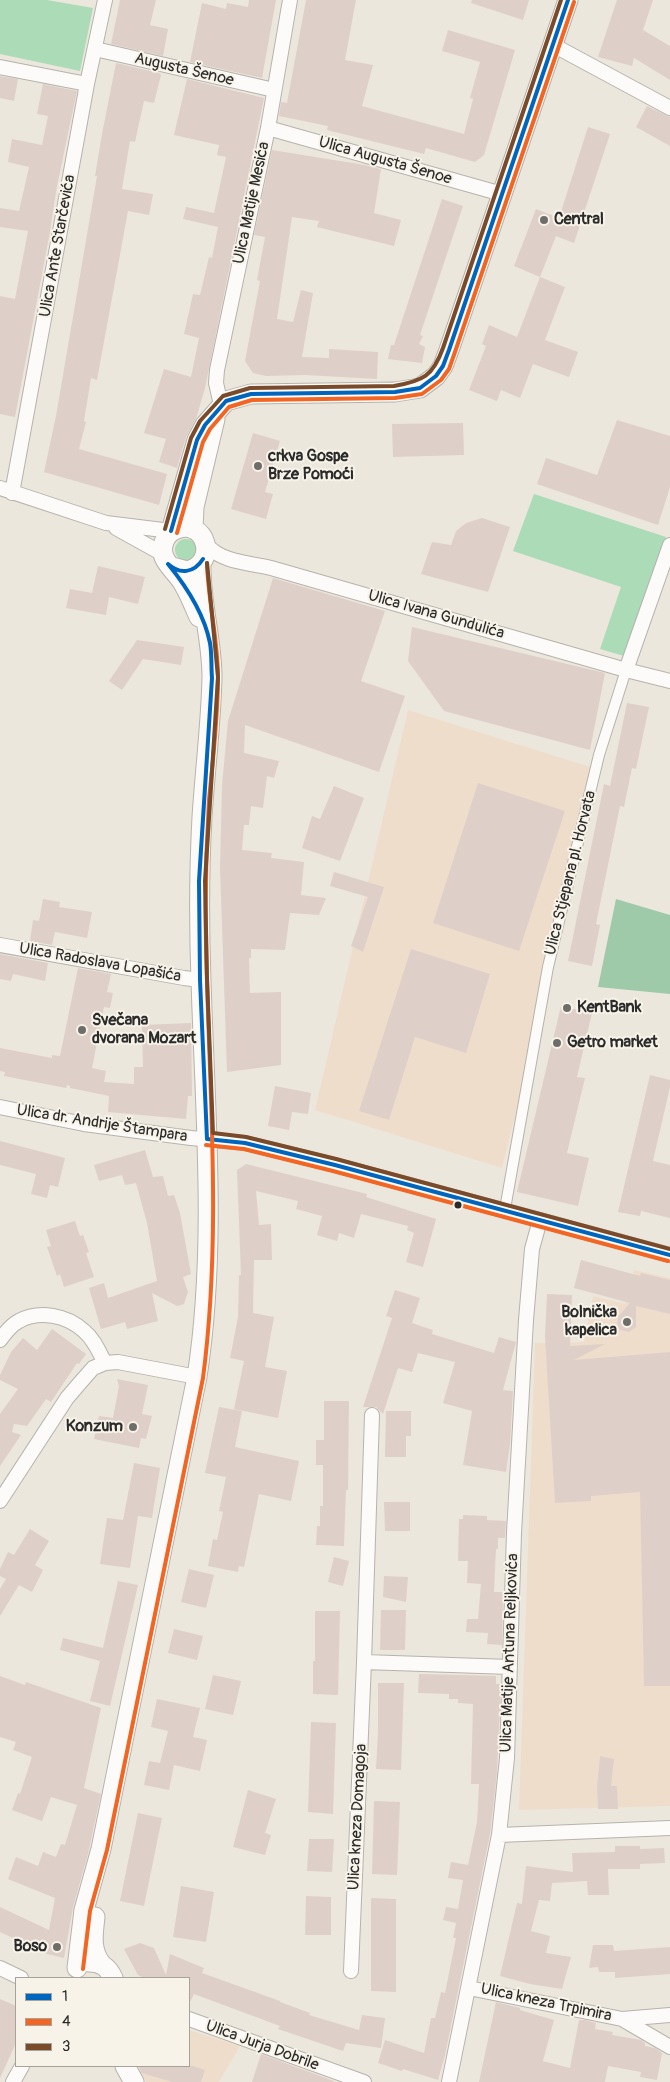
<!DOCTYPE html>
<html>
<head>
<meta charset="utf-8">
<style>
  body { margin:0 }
  #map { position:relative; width:670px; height:2082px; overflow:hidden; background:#ece7dc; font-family:Pangolin,sans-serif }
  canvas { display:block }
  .legend { position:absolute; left:15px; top:1977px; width:175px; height:90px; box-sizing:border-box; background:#f7f3e8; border:1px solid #a5a39c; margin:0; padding:6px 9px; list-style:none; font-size:15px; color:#2b2b2b }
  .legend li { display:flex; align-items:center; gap:10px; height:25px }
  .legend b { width:25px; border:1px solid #a5a39c }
</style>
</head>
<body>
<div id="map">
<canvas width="670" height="2082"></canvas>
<ul class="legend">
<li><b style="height:6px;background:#0065bd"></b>1</li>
<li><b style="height:6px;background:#f26522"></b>4</li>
<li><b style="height:6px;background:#7a4b2a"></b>3</li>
</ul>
</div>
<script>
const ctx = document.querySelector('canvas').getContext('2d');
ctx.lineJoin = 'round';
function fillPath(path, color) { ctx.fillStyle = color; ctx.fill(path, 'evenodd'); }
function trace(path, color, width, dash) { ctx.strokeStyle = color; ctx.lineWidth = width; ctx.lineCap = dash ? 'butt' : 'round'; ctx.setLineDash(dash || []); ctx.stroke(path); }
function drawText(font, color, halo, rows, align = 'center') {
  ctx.font = font + ' Pangolin,sans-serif'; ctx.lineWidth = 4; ctx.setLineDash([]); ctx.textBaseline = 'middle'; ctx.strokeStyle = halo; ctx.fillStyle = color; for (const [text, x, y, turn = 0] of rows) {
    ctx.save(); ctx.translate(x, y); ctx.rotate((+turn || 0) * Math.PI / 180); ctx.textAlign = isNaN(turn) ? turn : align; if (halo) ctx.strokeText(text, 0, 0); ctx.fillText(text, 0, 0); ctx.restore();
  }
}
fillPath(new Path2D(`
  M408 710 600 770 502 1168 315 1110Z
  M634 1270 670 1278V1806L519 1810 535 1343 584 1342 593 1296 625 1304Z
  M189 2030 240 2046 219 2082H146L138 2066H189Z`), '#efddcc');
fillPath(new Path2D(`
  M0 0H47L93 8 80 71 0 54Z
  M534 494 666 537 624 656 600 649 621 587 513 551Z
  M175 550a11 11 0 1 1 22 0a11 11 0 1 1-22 0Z`), '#abdbb7');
fillPath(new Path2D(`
  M616 899 670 915V994L598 987Z`), '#9fcaa9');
fillPath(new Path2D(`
  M120 0H156L150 25 168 29 163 56 111 44Z
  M249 0H276L262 78 190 62 202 3 226 9 227 3 248 7Z
  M306 0H356L345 60 373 65 362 106 464 134 473 99 470 98 480 62 442 51 448 30 515 50 484 155 475 162 426 148 424 154 327 130 328 126 279 116 281 102 287 103Z
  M472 0H529L523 20 471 3Z
  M617 0H653L643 30 670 46V80L634 58 632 66 598 57Z
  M116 63 159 73 161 75 154 103 144 101 135 142 130 141 122 189 153 194 149 215 128 211 97 380 91 378 84 421 86 422 79 449 167 474 159 505 44 472 56 416 97 176H95L102 134Z
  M0 76 18 79 14 101 0 98Z
  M187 79 264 98 205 388 196 419 186 437 177 468 159 462 166 439 144 433 164 369 191 377 199 338 184 334 193 294 200 295 209 257 212 258 218 227 183 219 186 207 214 213 226 157 217 155 219 145 174 135Z
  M43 84 77 91 57 186 49 237 15 417 0 414V296L15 299 28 231 0 227V208L19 211 29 167 8 162 12 139 42 145 48 116 37 114Z
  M647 106 670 117V146L636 127Z
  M588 127 610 134 574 243 556 236 540 277 514 266 536 209 559 218Z
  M272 150 365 165 381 169 374 213 401 220 394 246 317 227 319 221 292 217 277 319 293 322 301 290 313 293 302 357 329 358V349L378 352 377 379 305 375 266 376 253 373 245 361 260 281 257 280 265 237 254 235Z
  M442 199 463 206 420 335 423 336 419 344 425 347 422 363 388 359 391 345H394Z
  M540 277 565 287 545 340 578 352 569 377 533 364 520 398 501 390 497 401 469 390 486 346 482 344 489 325 517 337Z
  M617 420 670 436V487L658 525 537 484 546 458 597 475Z
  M463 423 464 455 393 457 392 424Z
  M253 433 280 441 265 492 273 494 266 519 231 509Z
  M482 518 510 527 488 592 421 574 432 542 451 545 456 531 466 523Z
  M98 566 145 577 138 604 109 597 106 615 66 608 70 589 92 593Z
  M273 578 385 611 361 681 405 696 379 772 245 725 244 753 279 761 274 778 267 776 263 808 251 806 249 825H244L242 850 272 853 271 858 304 862 301 895 326 898 319 915 290 913 285 950 251 949V958H249L250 993 281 992V1065L227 1072 220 868 222 785 228 721Z
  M412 627 605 673 590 750 444 711 408 661Z
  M137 640 184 647 181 665 143 659 122 690 109 681Z
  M627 703 649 707 636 769 632 768 624 807 620 806 596 924 600 925 592 966 568 961 604 784 610 786Z
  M478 783 565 811 519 951 433 923Z
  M334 786 364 798 340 861 302 848 312 816 320 819Z
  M334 872 384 887 363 952 351 946 368 897 330 886Z
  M43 899 60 902 59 907 92 912 87 938 55 932 52 945 30 941 33 920 39 921Z
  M411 949 490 974 466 1053 415 1037 389 1120 359 1111Z
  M0 954 48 963 45 981 13 974 11 981 0 979Z
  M78 968 111 974 107 992 113 993 110 1008 104 1007 92 1068 106 1071 104 1082 134 1084V1067H143L142 1025 191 1023 192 1096H188L186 1119 108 1112 109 1096 70 1088V1086L67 1085 66 1088 4 1076 5 1072 0 1071V1048L52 1058V1055L60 1056Z
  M561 1006 592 1013 577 1077 585 1078 567 1153 589 1158 578 1206 517 1192Z
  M650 1075 670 1080V1087L653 1161 670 1165V1218L641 1211 640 1216 618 1212Z
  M275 1086 311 1093 308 1114 292 1112 289 1130 268 1126Z
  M0 1141 65 1158 58 1187 50 1185 47 1198 31 1194 36 1174 0 1165Z
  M145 1150 153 1177 163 1176 168 1196 174 1195 180 1213 191 1274 183 1277 188 1292 184 1304 177 1306 152 1293 158 1321 127 1329 125 1322 101 1329 89 1288 104 1283 108 1298 157 1281 147 1223 136 1183 125 1185 122 1175 99 1181 94 1165Z
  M246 1164 367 1194 366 1197 436 1219 423 1267 406 1262 414 1233 407 1230 408 1226 361 1214 354 1238 339 1233 337 1241 317 1235 322 1216 296 1209 298 1201 256 1191 259 1225 271 1224 272 1260H254L253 1313 274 1317 265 1367 287 1371 278 1418 234 1409 244 1361 230 1358 238 1317 239 1275H241L237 1170Z
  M75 1221 80 1236 83 1235 89 1252 86 1253 94 1277 64 1287 60 1274 57 1276 47 1247 51 1246 46 1230Z
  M581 1260 640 1276 641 1273 670 1280V1314L636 1306V1327L629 1332 620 1330 617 1324 618 1317 630 1303 574 1288Z
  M395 1290 420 1298 412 1323 433 1330 432 1334 494 1353 499 1337 516 1342 503 1390 513 1391 510 1444 506 1472 463 1465 472 1411 443 1403 455 1362 418 1353 412 1372 398 1368 383 1414 376 1407H363L392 1318 386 1316Z
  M547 1294 572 1295 570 1346 605 1344 574 1360 670 1352V1686H644L640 1492 591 1496V1501L555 1503 545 1337Z
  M52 1329 86 1354 79 1364 77 1363 51 1402 46 1399 27 1426 14 1424 12 1432 21 1435 0 1466V1414L18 1389 0 1380V1375L11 1352 23 1338 37 1350Z
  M117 1379 148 1385 142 1414 152 1416 146 1439 141 1438 139 1448 94 1439 99 1416 113 1418 119 1386Z
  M324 1401H349L348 1490H346L344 1546 316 1545 317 1526H320V1506H323V1465H316V1440H324Z
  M219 1407 242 1411 235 1447 299 1461 291 1501 259 1494 244 1567 239 1566 238 1572 208 1566 213 1539 217 1540 223 1512 219 1511 226 1477 205 1473Z
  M386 1411H411V1436H406V1457H385Z
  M134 1463 160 1468 152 1518 138 1516 130 1568 100 1564 107 1518 123 1520Z
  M384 1502H410V1531H385Z
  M463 1515 487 1516V1520L506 1521 505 1538H498V1549H496L494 1592H503L502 1645 487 1644 488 1633 466 1632 467 1619H478L481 1584 467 1583 468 1561H458L459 1519H463Z
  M30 1529 49 1541 35 1565 43 1570 32 1592 19 1585 0 1616V1589L6 1579 0 1576V1569L8 1552 14 1555Z
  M334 1557 349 1561 343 1586 328 1582Z
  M189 1569 214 1575 206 1608 181 1602Z
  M384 1576 408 1577 406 1602 383 1597Z
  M118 1581 138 1585 110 1706 90 1701 100 1661 60 1650 63 1638 103 1648Z
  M381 1610H406L405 1650H380Z
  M315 1611H340L338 1695 313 1694V1661H315Z
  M174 1629 203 1636 197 1660 168 1653Z
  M419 1674 496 1676V1684H501L497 1773 490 1834 445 2055 438 2080 403 2069 402 2071 378 2063 385 2040 424 2053 431 2018H435L441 1992 445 1993 456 1938H453L456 1923 443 1920 446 1907 458 1909 463 1880 448 1878 451 1862 468 1865 477 1822 479 1784H471L473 1704 458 1703V1699H449V1694L418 1693Z
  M213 1675 241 1681 233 1715 205 1709Z
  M0 1676 25 1685 26 1682 101 1708 84 1788 101 1794 88 1854 73 1907 64 1958 47 1954 0 1932V1907L49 1930 55 1898 8 1879 16 1857 38 1866 43 1852 56 1857 61 1844 65 1845 77 1805 51 1797 42 1821 12 1810 18 1793 20 1794 32 1757 13 1750 16 1742 0 1737Z
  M378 1683H404L401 1770 376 1769 378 1732Z
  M157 1699 200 1708 193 1737 207 1740 200 1771 174 1765 169 1790 144 1785 149 1761 160 1763 168 1731 151 1727Z
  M311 1722 336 1723 333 1814 308 1812Z
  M600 1756 614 1759 611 1786H617L618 1809H598L597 1787Z
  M248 1790 276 1799 265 1833 271 1835 265 1855 233 1847Z
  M374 1801 400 1802 397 1875 372 1874Z
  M138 1813 162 1818 144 1906 120 1901Z
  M309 1839H334L332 1872 307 1871Z
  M615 1846H640V1849L664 1848 665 1863 640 1864V1869H608L609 1895H588L587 1881 552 1883 550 1901 539 1900 531 1931 550 1936 546 1953 571 1957 562 1989 530 1984 500 1976 517 1903 522 1904 526 1866 573 1872 572 1853 615 1852Z
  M181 1886 214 1892 206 1942 173 1937Z
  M306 1896 331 1897V1935H305Z
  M371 1898 396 1899V1992L371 1991Z
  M140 1943 154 1948 166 1975 170 1954 204 1968 202 1973 280 2001V2002L310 2013 309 2015 359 2030 362 2015 385 2018 381 2048 346 2043 343 2051 278 2029 280 2026 194 1994 189 2004V1978H145L138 1975 124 1949Z
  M593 1945H613L614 1951 670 1947V1974L615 1978V1972H599L598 1967 589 1968Z
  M0 1999 16 2006V2043L0 2078Z
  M496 2002 520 2008V2010L554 2020 543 2061 570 2068 579 2020H585L596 2023 595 2029 613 2032 612 2035 641 2040 645 2043V2046L655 2048 662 2053 657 2080 640 2077 641 2072 608 2066 605 2082H479Z
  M261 2054 334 2081V2082H252Z
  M138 2066H193L205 2070 201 2082H172L142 2073Z`), '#dfcfc9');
const pedestrian = new Path2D(`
  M505 1209 548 967 599 755 626 670`);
const minor = new Path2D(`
  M553 45 670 108
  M95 49 274 90
  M0 67 87 84
  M268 128 502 194
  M221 405 216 383 217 370 268 128 290 0
  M0 488 106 523 171 531
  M12 493 87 84 105 0
  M116 528 163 554
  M206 544C220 562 249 563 271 568L626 670 670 681
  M626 670 670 545
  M0 945 184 978 200 980
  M0 1107 84 1124 191 1138 245 1143 335 1165 670 1255
  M0 1340C5 1333 11 1325 19 1321 39 1310 67 1315 84 1331 94 1339 99 1352 105 1363
  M0 1501 67 1398 79 1384 93 1368 105 1363 118 1362 197 1377
  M364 1662 510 1667
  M499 1835 670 1828
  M0 1968 21 1978
  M351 1971 364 1662 372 1415
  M469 1988 622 2019 670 2015
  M189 2019 364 2082
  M622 2019 670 2047
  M13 2082 22 2066
  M449 2082 499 1835 507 1758 514 1533 526 1320 532 1249 540 1220`);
const secondary = new Path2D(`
  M193 529 194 507 215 419
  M171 531 197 440 205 425 226 401 251 394 395 392 420 388 436 376 443 366 449 350 568 0
  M172 567 187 571C220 563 205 518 177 529 171 531 166 536 164 542 162 547 162 552 164 557 168 567 179 575 184 585 190 595 194 606 199 617
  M95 1917C93 1935 90 1950 102 1965
  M89 1962C101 1962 108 1967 113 1978
  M77 1968 84 1910 101 1849 197 1377C217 1247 205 1112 201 981 199 926 199 871 202 817 205 770 211 724 212 677 212 639 200 602 201 563
  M125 2066 134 2082`);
trace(pedestrian, '#b6b3ac', 12);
trace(minor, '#b6b3ac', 16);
trace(secondary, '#b6b3ac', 21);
trace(pedestrian, '#fcfbfa', 10);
trace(minor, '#fcfbfa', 14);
trace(secondary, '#fcfbfa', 19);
trace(new Path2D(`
  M171 531 197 440 205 425 226 401 251 394 395 392 420 388 436 376 443 366 449 350 568 0
  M168 564C180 575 194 573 203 559
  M168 564C186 586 204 613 210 643 212 654 211 666 212 678L199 881 200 980 207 1139
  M207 1139 245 1143 335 1165 670 1255`), '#0065bd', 4);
trace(new Path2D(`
  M177 533 203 442 210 429 229 407 252 400 395 398 422 394 441 380 449 369 455 352 574 2
  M206 1145 244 1149 333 1171 668 1261
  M83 1969 90 1911 107 1850 203 1378C222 1233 209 1089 206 944 205 896 206 848 209 800 213 759 218 718 218 677 218 639 208 601 207 563`), '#f26522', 4);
trace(new Path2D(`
  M165 529 191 438 200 421 223 396 250 388 394 386C423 381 433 376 443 348L561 0
  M207 563 218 677 205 881 207 978 213 1133 246 1137 336 1159 670 1249`), '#7a4b2a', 4);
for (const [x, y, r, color] of [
  [544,220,5,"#6f6d69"],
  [258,466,5,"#6f6d69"],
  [567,1008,5,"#6f6d69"],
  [82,1030,5,"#6f6d69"],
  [557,1043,5,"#6f6d69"],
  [458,1205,4.5,"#2b2b2b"],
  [627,1322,5,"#6f6d69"],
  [133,1427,5,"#6f6d69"],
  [57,1947,5,"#6f6d69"]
]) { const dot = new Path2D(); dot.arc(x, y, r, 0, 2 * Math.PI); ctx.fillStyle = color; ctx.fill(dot); trace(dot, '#f7f3e8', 2); }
drawText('16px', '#2b2b2b', '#f7f3e8', [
  ["Augusta Šenoe",184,70,13],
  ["Ulica Augusta Šenoe",385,161,16],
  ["Ulica Matije Mesića",252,203,-78],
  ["Ulica Ante Starčevića",58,246,-80],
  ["Ulica Ivana Gundulića",436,615,16],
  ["Ulica Stjepana pl. Horvata",571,873,-76],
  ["Ulica Radoslava Lopašića",100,963,10],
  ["Ulica dr. Andrije Štampara",102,1124,9],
  ["Ulica Matije Antuna Reljkovića",510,1653,-88],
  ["Ulica kneza Domagoja",358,1817,-87],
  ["Ulica kneza Trpimira",546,2003,12],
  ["Ulica Jurja Dobrile",262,2046,20]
]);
drawText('bold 16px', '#2b2b2b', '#f7f3e8', [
  ["Central",554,220],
  ["crkva Gospe",268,457],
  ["Brze Pomoći",268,475],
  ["KentBank",577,1008],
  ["Svečana",92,1021],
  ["dvorana Mozart",92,1039],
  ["Getro market",567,1043],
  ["Bolnička",617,1313,"right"],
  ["kapelica",617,1331,"right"],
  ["Konzum",123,1427,"right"],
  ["Boso",47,1947,"right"]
], 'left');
</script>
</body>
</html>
